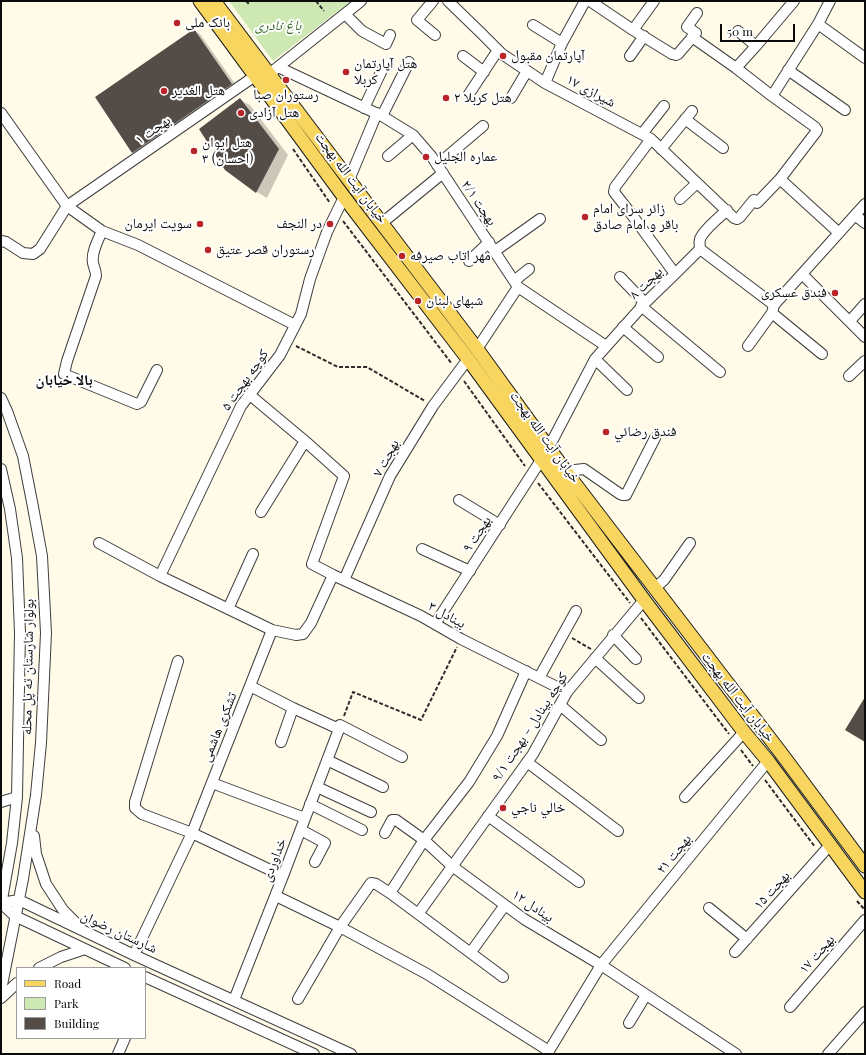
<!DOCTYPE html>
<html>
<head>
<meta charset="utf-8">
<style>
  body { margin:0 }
  #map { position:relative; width:866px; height:1055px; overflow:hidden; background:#fffbe8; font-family:"Playfair Display",serif }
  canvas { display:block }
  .frame { position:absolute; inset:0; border:2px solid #0b0b0b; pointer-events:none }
  .legend { position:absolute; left:16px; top:967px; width:130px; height:72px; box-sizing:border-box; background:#fff; border:1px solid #9d9d9d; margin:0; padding:5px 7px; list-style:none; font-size:12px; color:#0b0b0b }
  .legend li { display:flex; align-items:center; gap:8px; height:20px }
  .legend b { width:20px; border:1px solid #9d9d9d }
  .scale { position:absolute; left:720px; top:24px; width:75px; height:18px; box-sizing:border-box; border:2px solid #0b0b0b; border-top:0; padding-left:5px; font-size:12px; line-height:14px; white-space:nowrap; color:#0b0b0b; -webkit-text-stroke:3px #fff; paint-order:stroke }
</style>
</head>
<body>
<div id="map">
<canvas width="866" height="1055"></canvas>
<div class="frame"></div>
<ul class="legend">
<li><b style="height:5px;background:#f8d55f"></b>Road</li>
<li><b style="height:11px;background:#cee8b3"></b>Park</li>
<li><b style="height:11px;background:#534c47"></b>Building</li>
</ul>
<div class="scale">50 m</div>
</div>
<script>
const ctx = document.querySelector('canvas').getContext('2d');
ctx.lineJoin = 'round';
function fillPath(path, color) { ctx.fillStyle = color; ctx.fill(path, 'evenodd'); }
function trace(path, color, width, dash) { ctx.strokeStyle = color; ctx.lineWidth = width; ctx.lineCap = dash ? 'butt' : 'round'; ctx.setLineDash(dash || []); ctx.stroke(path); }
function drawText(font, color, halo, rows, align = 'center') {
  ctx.font = font + ' "Playfair Display","Noto Naskh Arabic",serif'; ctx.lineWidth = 4; ctx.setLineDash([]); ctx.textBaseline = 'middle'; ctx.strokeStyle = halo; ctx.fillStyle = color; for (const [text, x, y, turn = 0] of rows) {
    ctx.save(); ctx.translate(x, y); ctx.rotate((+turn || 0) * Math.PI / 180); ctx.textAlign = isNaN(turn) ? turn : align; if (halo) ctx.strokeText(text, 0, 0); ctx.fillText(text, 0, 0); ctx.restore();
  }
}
fillPath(new Path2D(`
  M229 1H351L273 61Z`), '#cee8b3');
fillPath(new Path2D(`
  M194 30 200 34 238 88 139 156 133 152Z
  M240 100 250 105 288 155 267 198 257 192 225 170Z`), '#0003');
fillPath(new Path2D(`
  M194 29 232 84 132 153 95 97Z
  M240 98 279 149 256 193 225 170 199 129Z
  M865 697V742L845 730Z`), '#534c47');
const minor = new Path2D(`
  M433 1 417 20 435 35
  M448 1 479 31 502 54 545 83 651 139 734 218 737 219 740 217 753 201 754 200 757 203 758 202 780 179 816 132 817 130 815 127 772 96 736 68 692 37
  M590 1 633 30 672 54 676 55 678 54 696 33 687 27 697 13
  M345 14 362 31 386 44 390 35
  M818 24 865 58
  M533 25 562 43
  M633 30 654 1
  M738 31 756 46
  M463 56 484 72
  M630 56 644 36
  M278 67 382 116 413 135 432 157 518 287 606 346
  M736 68 756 46 794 1
  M788 70 845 110
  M273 71 361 1
  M545 83 562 43 585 1
  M469 94 498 50
  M772 96 818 24 830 1
  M511 98 527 71
  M364 108 382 70
  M1 113 67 206 102 231 138 245 295 325
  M382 116 409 62
  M685 119 723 148
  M642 134 664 106
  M651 139 615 187 614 192 632 215 675 274
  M661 149 692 111
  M388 156 413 135
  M437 165 483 126
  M780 179 839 233
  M349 180 377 113
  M680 199 697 183
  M855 215 865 223
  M382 223 443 173
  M102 231C98 240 91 253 93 263 94 268 96 270 96 276L67 361 64 374 66 375 137 404 141 402 157 370
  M1 241 6 242 23 253 33 254 40 249 67 206 255 76
  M700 249 774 305
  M495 251 540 219
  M469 261 489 242
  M802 274 865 337
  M620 277 645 303
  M514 281 529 269
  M641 306 720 372
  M772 313 822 354
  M850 321 865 304
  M623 327 658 357
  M748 346 772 313 774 305 865 204
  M477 349 518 287
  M595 359 627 390
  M849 376 865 361
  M250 395 305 441 344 476 312 564 333 575 421 616 461 639 567 692
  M1 398 7 411 23 456 33 507 42 556 46 633 41 743 36 795 23 879 1 990
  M549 447 595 359 645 303 675 274 700 249C700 246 699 243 700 239 704 229 719 218 727 210
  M1 469 10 509 17 558 20 633 17 797 12 843 1 905
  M569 476 575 470 584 469 620 494 623 495H626L655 438
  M459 500 500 525
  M261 512 305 441
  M99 543 160 576 272 630 296 635 303 634 311 623 333 575
  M422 549 470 571
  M160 576 241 406 280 355 301 314 310 279 327 232 344 197
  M344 580 390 476 433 406 468 359
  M655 588 664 580 690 543
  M228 609 253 554
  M435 624 541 460
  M613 635 636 659
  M595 658 639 698
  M178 661 135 802V808L142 814 192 833 283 876
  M539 678 576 611
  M560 705 601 740
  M340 725 402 757
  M281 742 293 708
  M327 760 383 787
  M527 762 618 831
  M212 783 305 818
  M317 787 371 812
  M685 797 744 732
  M1 802 17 797
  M310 804 362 830
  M488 816 579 882
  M301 830 325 843 315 862
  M385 833 392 820H396L424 840 452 866 524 919 601 965 736 1054
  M34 836 36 854 46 884 63 910 80 927
  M390 893 424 840 469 782 497 736 526 671
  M276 896 340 927 427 974 549 1051
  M1 903 19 900 134 955 351 1054
  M1 903 15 916 125 968
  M709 908 747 939
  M418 914 533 754 567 692 644 600
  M471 952 505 905
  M735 952 830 845
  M134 955 192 833 272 630
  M39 968 61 957 85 949
  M145 977 314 1054
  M1 998 17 983
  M298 999 340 927 371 883 376 884 390 893 503 977
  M234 1000 283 876 339 729 293 708 250 686
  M790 1007 865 920
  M629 1023 646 995
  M118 1054 125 1038
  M547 1054 601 965 768 761
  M828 1054 865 1012`);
const major = new Path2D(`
  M200 1 344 197 468 359 644 600 744 732 768 761 865 892
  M214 1 349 180 477 349 569 476 781 753 865 866`);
trace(minor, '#3e3e3e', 12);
trace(major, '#1c1c1c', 15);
trace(new Path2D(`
  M246 1 249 4
  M316 1 324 11
  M293 149 330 203
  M343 221 452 364
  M296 346 338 367H367L425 401
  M464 381 525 466
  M538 483 630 603
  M641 618 729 734
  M572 638 591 649
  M344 716 353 692 421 720 457 647
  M741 750 753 766
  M765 780 815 847
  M857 901 865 910`), '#2d2d2d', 2, [4, 2]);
trace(minor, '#fff', 10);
trace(major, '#f8d55f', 13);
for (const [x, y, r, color] of [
  [177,23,4,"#b92429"],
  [503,56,4,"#b92429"],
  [346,72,4,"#b92429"],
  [286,80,4,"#b92429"],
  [164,91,4,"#b92429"],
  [446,98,4,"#b92429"],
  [241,113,4,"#b92429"],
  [194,151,4,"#b92429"],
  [426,157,4,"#b92429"],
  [585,217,4,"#b92429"],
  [200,224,4,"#b92429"],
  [330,224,4,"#b92429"],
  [208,250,4,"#b92429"],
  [402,256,4,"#b92429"],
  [835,293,4,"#b92429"],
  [418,301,4,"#b92429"],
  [606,432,4,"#b92429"],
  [503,808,4,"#b92429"]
]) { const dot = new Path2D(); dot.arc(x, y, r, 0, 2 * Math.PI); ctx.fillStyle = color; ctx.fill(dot); trace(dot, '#fff', 1.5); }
drawText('14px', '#0b0b0b', '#fff', [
  ["بانک ملی",185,23],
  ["آپارتمان مقبول",511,56],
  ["هتل آپارتمان",354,64],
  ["کربلا",354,80],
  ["هتل الغدیر",172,91],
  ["رستوران صبا",286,95,"center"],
  ["هتل کربلا ۲",454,98],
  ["هتل آزادی",249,113],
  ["هتل ایوان",202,143],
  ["۳ (احسان)",202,159],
  ["عماره الجلیل",434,157],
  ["زائر سرای امام",593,209],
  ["باقر و امام صادق",593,225],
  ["سویت ایرمان",192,224,"right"],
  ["در النجف",322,224,"right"],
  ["رستوران قصر عتیق",216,250],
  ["مهر اتاب صيرفه",410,256],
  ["فندق عسکری",827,293,"right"],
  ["شبهای لبنان",426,301],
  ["فندق رضائي",614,432],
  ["خالي ناجي",511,808]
], 'left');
drawText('italic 14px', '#2a611c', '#fff', [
  ["باغ نادری",278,26]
]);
drawText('14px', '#0b0b0b', '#fff', [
  ["شیرازی ۱۷",591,91,28],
  ["بهجت ۱",153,130,-35],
  ["خیابان آیت الله بهجت",351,178,53],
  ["بهجت ۲/۱",479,203,56],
  ["بهجت ۸",646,283,-44],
  ["کوچه بهجت ۵",245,380,-55],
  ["خیابان آیت الله بهجت",545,437,54],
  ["بهجت ۷",386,458,-61],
  ["بهجت ۹",477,534,-57],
  ["بینادل ۳",447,615,29],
  ["بولوار شارستان ته پل محله",28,667,-89],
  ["خیابان آیت الله بهجت",738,697,52],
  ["تشکری هاشمی",219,727,-68],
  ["کوچه بینادل - بهجت ۹/۱",530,727,-57],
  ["بهجت ۲۱",674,854,-51],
  ["خداوردی",274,860,-69],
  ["بهجت ۱۵",772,890,-48],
  ["بینادل ۱۲",533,906,34],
  ["شارستان رضوان",119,932,25],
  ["بهجت ۱۷",817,954,-49]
]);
drawText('bold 15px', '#0b0b0b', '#fff', [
  ["بالا خیابان",64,380]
]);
</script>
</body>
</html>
